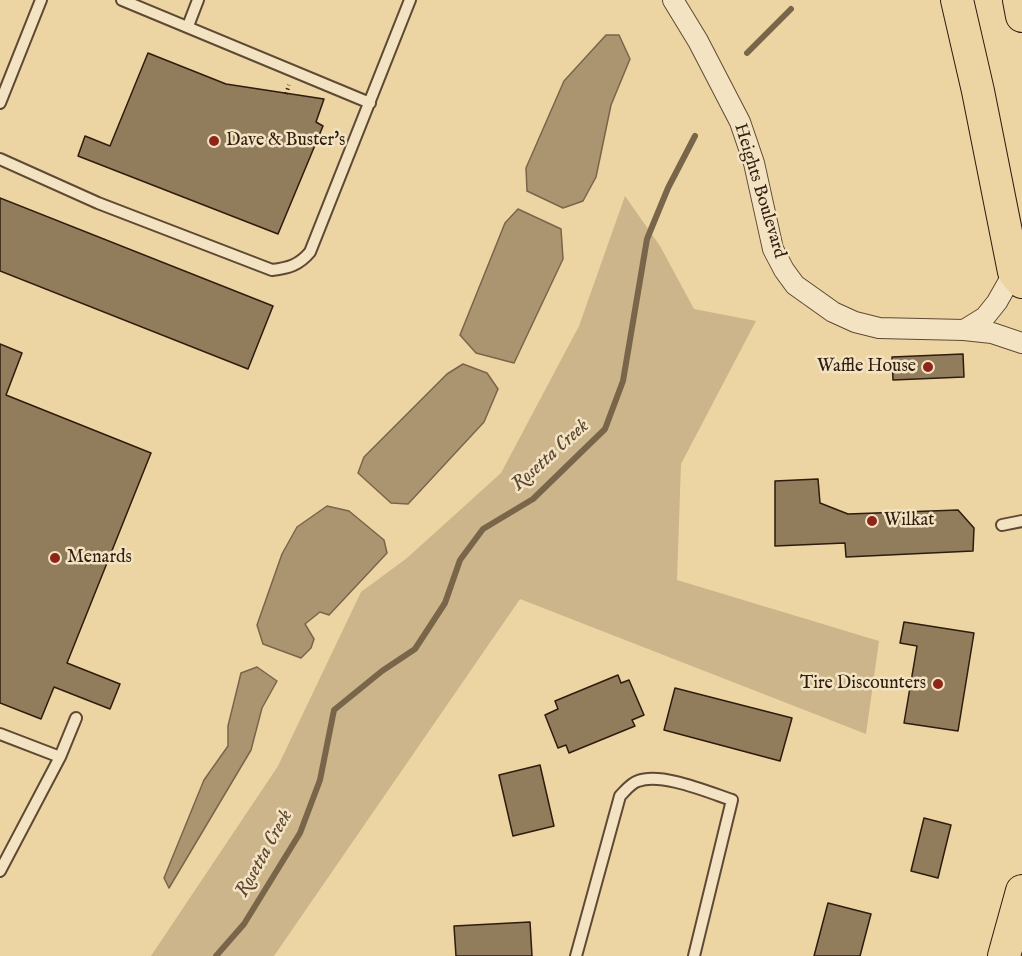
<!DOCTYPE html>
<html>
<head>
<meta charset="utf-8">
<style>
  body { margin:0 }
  canvas { display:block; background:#ecd4a3 }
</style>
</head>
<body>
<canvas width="1022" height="956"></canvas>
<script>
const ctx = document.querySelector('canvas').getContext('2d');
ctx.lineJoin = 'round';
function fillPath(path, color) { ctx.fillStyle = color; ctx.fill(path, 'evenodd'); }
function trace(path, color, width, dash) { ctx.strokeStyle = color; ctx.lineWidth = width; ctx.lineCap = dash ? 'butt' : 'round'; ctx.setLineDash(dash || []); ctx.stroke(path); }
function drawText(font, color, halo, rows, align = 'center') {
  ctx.font = font + ' "IM FELL English",serif'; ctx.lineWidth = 5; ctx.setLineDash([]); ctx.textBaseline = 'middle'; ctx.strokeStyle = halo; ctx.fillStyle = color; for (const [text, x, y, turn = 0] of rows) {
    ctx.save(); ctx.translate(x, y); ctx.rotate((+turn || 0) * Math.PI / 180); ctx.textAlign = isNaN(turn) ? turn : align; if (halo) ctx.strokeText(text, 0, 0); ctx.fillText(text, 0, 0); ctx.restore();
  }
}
fillPath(new Path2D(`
  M625 196 660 246 694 309 756 321 681 464 677 580 879 641 866 734 520 599 274 956H151L278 766 361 592 407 558 501 473 579 326Z`), '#ccb58a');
const water = new Path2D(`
  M606 35H619L630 59 611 105 596 177 583 201 563 208 527 191 526 168 564 81Z
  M518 209 561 229 563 259 514 363 476 353 460 335 505 223Z
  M463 364 487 373 498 389 484 422 408 504 391 503 358 473 364 457 447 374Z
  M327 506 349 511 384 540 387 553 329 615 320 612 305 624 314 639 311 648 301 658 263 644 257 625 282 554 297 527Z
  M257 667 277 681 262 708 251 750 169 888 164 878 204 780 228 746V726L241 673Z`);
fillPath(water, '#ab9571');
trace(water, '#79654a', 1.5);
trace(new Path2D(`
  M747 53 791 9
  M216 956 244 924 300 833 320 780 334 710 382 671 415 649 445 603 460 560 483 529 533 499 605 429 623 381 647 239 668 188 695 136`), '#79654a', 6);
const building = new Path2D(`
  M148 53 226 84 324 99 316 122 323 126 278 234 78 156 85 136 110 146Z
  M0 198 273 306 248 369 0 271Z
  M0 344 22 353 6 395 151 453 67 663 120 684 110 709 54 687 41 719 0 703Z
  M963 354 964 377 893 380 892 357Z
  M818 479 820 503 848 514 958 510 974 528 973 551 846 557 845 543 775 546V481Z
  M904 622 974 633 958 731 904 723 917 646 900 643Z
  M618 675 621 683 629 680 644 715 632 720 635 726 569 753 566 745 558 748 545 715 558 709 555 701Z
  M675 688 792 718 780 761 664 730Z
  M540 765 554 826 513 836 499 775Z
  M924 818 951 825 938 878 911 871Z
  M828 903 871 914 860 956H814Z
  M530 922 532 956H456L454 926Z`);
fillPath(building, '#917c5c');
trace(building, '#2e1c0f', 1.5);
const service = new Path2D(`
  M122 0 370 103
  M188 26 198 0
  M0 103 41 0
  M0 159 98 203 272 270C289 268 299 265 310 252L410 0
  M1002 525 1022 521
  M0 734 60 757
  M0 871 60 757 76 718
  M576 956 620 796C625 791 631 783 638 781 661 772 708 792 732 800L694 956`);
const minor = new Path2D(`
  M673 0 698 41 740 122 754 163 773 249 784 270 795 285 833 312 855 322 879 328 964 330 992 333 1022 343
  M964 330 985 317 997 302 1014 272`);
const primary = new Path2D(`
  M957 0 978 91 1014 272 1022 282
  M1019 0 1022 16
  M1004 956 1022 891`);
trace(service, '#5e4a34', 14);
trace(minor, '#5e4a34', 22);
trace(primary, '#2e1c0f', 34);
trace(new Path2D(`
  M286 94 289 85`), '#2e1c0f', 4, [1.5, 3]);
trace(service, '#f3e3c3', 10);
trace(minor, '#f3e3c3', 20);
trace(primary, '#ecd4a3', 32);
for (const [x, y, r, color] of [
  [214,141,6,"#8f2418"],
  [928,367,6,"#8f2418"],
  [872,521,6,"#8f2418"],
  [55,558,6,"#8f2418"],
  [938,684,6,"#8f2418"]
]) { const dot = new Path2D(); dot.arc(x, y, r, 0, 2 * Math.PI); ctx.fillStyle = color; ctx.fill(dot); trace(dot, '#f3e3c3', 2); }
drawText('18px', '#2e1c0f', '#f3e3c3', [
  ["Dave & Buster's",226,141],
  ["Waffle House",916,367,"right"],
  ["Wilkat",884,521],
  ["Menards",67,558],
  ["Tire Discounters",926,684,"right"]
], 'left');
drawText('18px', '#2e1c0f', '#f3e3c3', [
  ["Heights Boulevard",759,191,73]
]);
drawText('italic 20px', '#5a4631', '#f3e3c3', [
  ["Rosetta Creek",551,456,-42],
  ["Rosetta Creek",265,854,-61]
]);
</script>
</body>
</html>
